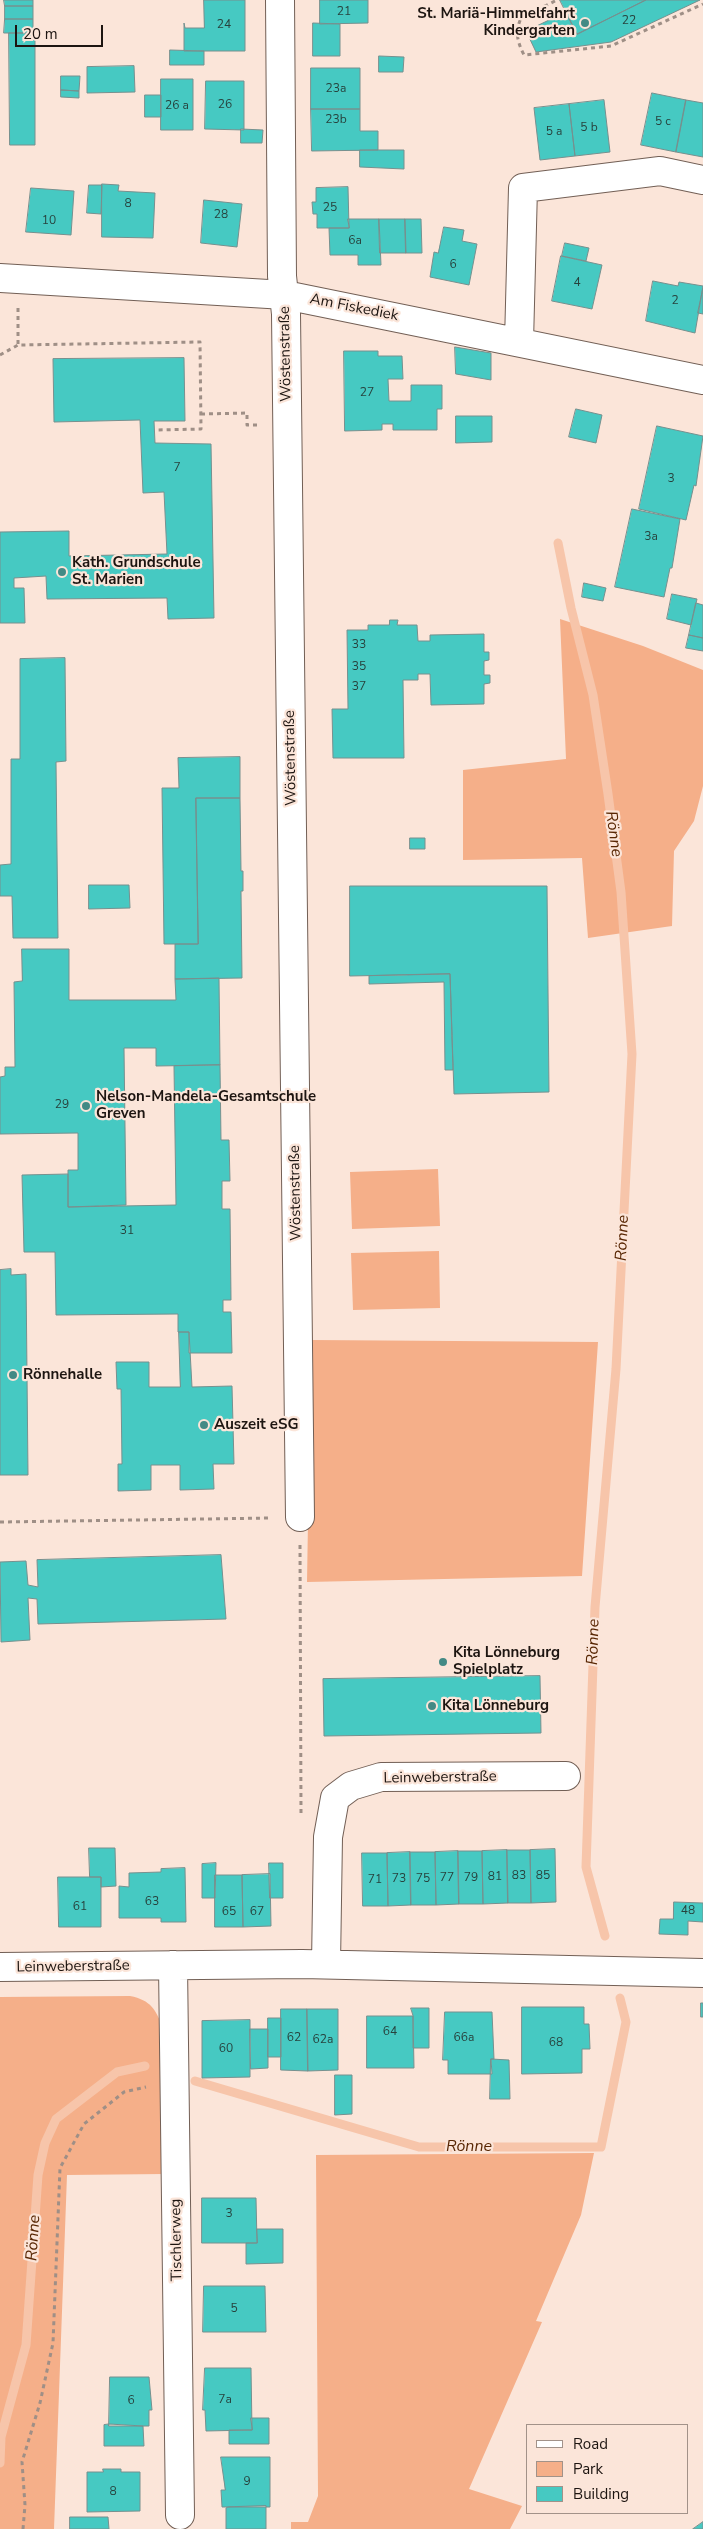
<!DOCTYPE html>
<html>
<head>
<meta charset="utf-8">
<style>
  body { margin:0 }
  #map { position:relative; width:703px; height:2529px; overflow:hidden; background:#fbe5d9; font-family:"Nunito Sans",sans-serif }
  canvas { display:block }
  .legend { position:absolute; left:526px; top:2424px; width:162px; height:90px; box-sizing:border-box; background:#fbe5d9; border:1px solid #a29289; margin:0; padding:6px 9px; list-style:none; font-size:15px; color:#1d1511 }
  .legend li { display:flex; align-items:center; gap:10px; height:25px }
  .legend b { width:25px; border:1px solid #a29289 }
  .scale { position:absolute; left:15px; top:25px; width:88px; height:22px; box-sizing:border-box; border:2px solid #1d1511; border-top:0; padding-left:6px; font-size:15px; line-height:18px; white-space:nowrap; color:#1d1511; -webkit-text-stroke:4px #fbe5d9; paint-order:stroke }
</style>
</head>
<body>
<div id="map">
<canvas width="703" height="2529"></canvas>
<ul class="legend">
<li><b style="height:6px;background:#fff"></b>Road</li>
<li><b style="height:14px;background:#f5af89"></b>Park</li>
<li><b style="height:14px;background:#46c9c2"></b>Building</li>
</ul>
<div class="scale">20 m</div>
</div>
<script>
const ctx = document.querySelector('canvas').getContext('2d');
ctx.lineJoin = 'round';
function fillPath(path, color) { ctx.fillStyle = color; ctx.fill(path, 'evenodd'); }
function trace(path, color, width, dash) { ctx.strokeStyle = color; ctx.lineWidth = width; ctx.lineCap = dash ? 'butt' : 'round'; ctx.setLineDash(dash || []); ctx.stroke(path); }
function drawText(font, color, halo, rows, align = 'center') {
  ctx.font = font + ' "Nunito Sans",sans-serif'; ctx.lineWidth = 4.5; ctx.setLineDash([]); ctx.textBaseline = 'middle'; ctx.strokeStyle = halo; ctx.fillStyle = color; for (const [text, x, y, turn = 0] of rows) {
    ctx.save(); ctx.translate(x, y); ctx.rotate((+turn || 0) * Math.PI / 180); ctx.textAlign = isNaN(turn) ? turn : align; if (halo) ctx.strokeText(text, 0, 0); ctx.fillText(text, 0, 0); ctx.restore();
  }
}
fillPath(new Path2D(`
  M560 619 643 646 703 670V786L694 821 674 851 672 926 588 938 582 858 463 860V770L566 759Z
  M438 1169 440 1226 352 1229 350 1172Z
  M439 1251 440 1308 353 1310 351 1253Z
  M311 1340 598 1342 582 1576 307 1582Z
  M130 1996C151 2000 156 2010 163 2028L164 2174 67 2175 54 2529H0V1997Z
  M594 2153 581 2215 536 2321 542 2322 469 2489 522 2506 510 2529H291V2522H308L318 2496 316 2155Z`), '#f5af89');
trace(new Path2D(`
  M558 543 571 608 593 695 608 794 621 892 632 1054 616 1369 595 1607 586 1867 605 1936
  M195 2081 419 2147H601L626 2022 620 1998
  M0 2463 1 2437 26 2345 38 2175 45 2143 56 2119 117 2072 145 2066`), '#f7c5aa', 9);
const building = new Path2D(`
  M4 0H33V6H5Z
  M204 0H245V51H184V23L185 28H204Z
  M320 0H368V23L320 24Z
  M560 0H646L577 34Z
  M646 0H700L611 42 536 52 526 31 566 12 577 34Z
  M5 6H33V19H5Z
  M5 19H33V33H4Z
  M313 23 340 24V56H313Z
  M9 33H35V145H10Z
  M170 50 204 51V65H170Z
  M379 56 404 57 403 72H379Z
  M134 66 135 92 87 93V67Z
  M311 68H360V109H311Z
  M61 76H80L79 91 61 90Z
  M161 79H193V130H161Z
  M206 81H244V130L205 129Z
  M61 90 79 91V98L61 97Z
  M652 93 686 100 676 152 641 145Z
  M145 95H161V117H145Z
  M604 100 610 152 575 156 569 104Z
  M686 100 703 103V157L676 152Z
  M569 104 575 156 540 160 534 108Z
  M311 109H360V131H378V150L312 151Z
  M241 129 263 130 262 143H241Z
  M360 150H404V169L360 167Z
  M102 184 119 185 118 191 155 193 153 238 102 237Z
  M89 185H102L101 214 87 213Z
  M348 187 349 228H317V214H313L312 202H316V188Z
  M31 188 74 191 71 235 26 232Z
  M204 200 242 204 237 247 201 243Z
  M348 219H379L381 265H358V255H330L329 228H349Z
  M379 219H405L406 253H380Z
  M405 219H421L422 253H406Z
  M444 227 464 230 462 241 477 244 469 285 430 277 434 252 438 253Z
  M565 243 589 248 586 261 562 256Z
  M561 256 602 265 592 309 552 301Z
  M653 281 678 286 679 282 703 286 695 333 646 321Z
  M703 288V314L698 313Z
  M455 347 491 353V380L456 374Z
  M344 351H378V356H402L403 379H388L389 401H411V385H442V409H437V430H393V424H382V430L345 431Z
  M184 358 185 421H154L155 443 211 444 214 618 168 619 167 598 47 599 46 576 14 578V588H24L25 623H0V532L69 531V556L167 554 164 492 143 493 140 420 54 422 53 359Z
  M576 409 602 415 596 443 569 437Z
  M456 416H492V442L456 443Z
  M657 426 703 436 696 486 694 485 686 520 639 509Z
  M632 509 680 519 672 568H670L664 597 615 587Z
  M584 583 606 588 603 601 582 597Z
  M672 594 697 599 691 625 667 619Z
  M696 603 703 605V638L689 635Z
  M390 620H398L397 625H417L418 641H430V635L484 634V652H489V660L484 661V675H490V683L484 684V704L431 705 430 674H418V680H403L404 758H333L332 709H348L347 630H368V625H389Z
  M689 635 703 638V651L686 648Z
  M65 658 66 761 56 762 58 938H13L12 896H0V865L11 864V759H20V659Z
  M240 757V798H196L198 944H164L162 788H179L178 758Z
  M196 798H240L241 871H243V891H241L242 978 175 979V944H198Z
  M410 838H425V849H410Z
  M89 885H129L130 908 89 909Z
  M350 886H547L549 1092 454 1094 450 974 350 976Z
  M22 949H69V1000H176L175 979 219 978 220 1065 156 1066V1048H124L126 1205 68 1207V1170H78V1133L0 1134V1077L5 1076V1067H15L14 982 22 981Z
  M450 974 453 1070H445L444 982 369 984V976Z
  M220 1065 221 1140H229L230 1181H222V1209H230L231 1300H223V1312H231L232 1353H189V1332H178V1314L56 1315 55 1252H24L22 1175 68 1174V1207L176 1205 174 1066Z
  M11 1269V1275L26 1274 28 1475H0V1270Z
  M179 1332H189L192 1387 232 1386 234 1464H213L214 1489 180 1490V1465H151V1490L118 1491V1464H122L121 1389H117L116 1362H149V1387H180Z
  M221 1555 226 1619 38 1624 37 1599 28 1598 30 1640 1 1642 0 1562 26 1561 28 1585 38 1587 37 1560Z
  M540 1676 541 1733 324 1736 323 1679Z
  M89 1848H115L116 1886 101 1887V1877H90Z
  M555 1849 556 1902 531 1903 530 1850Z
  M507 1850H530L531 1903H508Z
  M507 1850 508 1903 483 1904 482 1851Z
  M458 1851H482L483 1904H459Z
  M458 1851 459 1904 436 1905 435 1852Z
  M410 1852H435L436 1905H411Z
  M410 1852 411 1905 388 1906 387 1853Z
  M362 1853H387L388 1906H363Z
  M216 1863 215 1898H202V1864Z
  M269 1863H283V1898H270Z
  M185 1868 186 1922H161V1918H119V1886L129 1887V1873L161 1872V1869Z
  M270 1874 271 1926 243 1927 242 1875Z
  M215 1875H242L243 1927H215Z
  M58 1877H101V1927H59Z
  M674 1902 703 1903V1922L688 1921V1935L659 1934 660 1919H673Z
  M701 2003H703V2017H701Z
  M522 2007H584V2024H589L590 2049H582V2073L522 2074Z
  M411 2008H429V2048H413V2016Z
  M281 2009H307L308 2071 281 2070Z
  M307 2009H338V2070L308 2071Z
  M445 2012H492L494 2059H491L492 2074H448V2060H443Z
  M367 2016H413L414 2068H367Z
  M268 2018H281V2057H268Z
  M250 2020V2077L202 2078V2021Z
  M250 2029H268V2068L251 2069Z
  M491 2059 509 2060 510 2099H490Z
  M335 2075H352V2114L335 2115Z
  M202 2198H256L257 2243H202Z
  M257 2229H283V2263L246 2264V2243H257Z
  M204 2286H265L266 2332H203Z
  M205 2368H251L252 2430 206 2431 205 2410H203Z
  M110 2377H149L152 2410H149V2426H109Z
  M251 2418H269V2444H229V2430H252Z
  M109 2424 143 2426 144 2446H104V2425Z
  M221 2457H270V2507H222L221 2490H225Z
  M103 2469H121V2472H140V2511L87 2512V2472H103Z
  M266 2506V2529H226V2508L228 2507Z
  M70 2517H108L109 2529H70Z
  M703 2522V2529H693Z`);
fillPath(building, '#46c9c2');
trace(building, '#76908e', 1);
const minor = new Path2D(`
  M280 0 282 276 286 314 300 1517
  M0 278 285 295 703 380
  M519 342 523 188 660 171 703 180
  M326 1964 328 1837 335 1798 351 1786 381 1777 566 1776
  M173 1965 180 2515
  M0 1967 302 1964 703 1973`);
trace(minor, '#725f55', 30);
trace(new Path2D(`
  M555 1 521 18C515 32 517 41 524 55L611 46 703 4
  M18 308V345
  M0 355 18 345 200 342 201 429 155 430
  M201 414 247 413V425H258
  M0 1522 272 1518
  M300 1545 301 1814
  M23 2529 25 2505 22 2462 40 2403 53 2343 60 2168 84 2124 124 2092 146 2087`), '#9f8f86', 3, [4, 4]);
trace(minor, '#fff', 28);
for (const [x, y, r, color] of [
  [585,23,5,"#438a85"],
  [62,572,5,"#438a85"],
  [86,1106,5,"#438a85"],
  [13,1375,5,"#438a85"],
  [204,1425,5,"#438a85"],
  [443,1662,5,"#438a85"],
  [432,1706,5,"#438a85"]
]) { const dot = new Path2D(); dot.arc(x, y, r, 0, 2 * Math.PI); ctx.fillStyle = color; ctx.fill(dot); trace(dot, '#fbe5d9', 2); }
drawText('12px', '#27423d', null, [
  ["21",344,12],
  ["22",629,21],
  ["24",224,25],
  ["23a",336,89],
  ["26",225,105],
  ["26 a",177,106],
  ["23b",336,120],
  ["5 c",663,122],
  ["5 b",589,128],
  ["5 a",554,132],
  ["8",128,204],
  ["25",330,208],
  ["28",221,215],
  ["10",49,221],
  ["6a",355,241],
  ["6",453,265],
  ["4",577,283],
  ["2",675,301],
  ["27",367,393],
  ["7",177,468],
  ["3",671,479],
  ["3a",651,537],
  ["33",359,645],
  ["35",359,667],
  ["37",359,687],
  ["29",62,1105],
  ["31",127,1231],
  ["83",519,1876],
  ["85",543,1876],
  ["81",495,1877],
  ["77",447,1878],
  ["79",471,1878],
  ["73",399,1879],
  ["75",423,1879],
  ["71",375,1880],
  ["63",152,1902],
  ["61",80,1907],
  ["48",688,1911],
  ["65",229,1912],
  ["67",257,1912],
  ["64",390,2032],
  ["62",294,2038],
  ["66a",464,2038],
  ["62a",323,2040],
  ["68",556,2043],
  ["60",226,2049],
  ["3",229,2214],
  ["5",234,2309],
  ["7a",225,2400],
  ["6",131,2401],
  ["9",247,2482],
  ["8",113,2492]
]);
drawText('bold 15px', '#1d1511', '#fbe5d9', [
  ["St. Mariä-Himmelfahrt",575,14,"right"],
  ["Kindergarten",575,31,"right"],
  ["Kath. Grundschule",72,563],
  ["St. Marien",72,580],
  ["Nelson-Mandela-Gesamtschule",96,1097],
  ["Greven",96,1114],
  ["Rönnehalle",23,1375],
  ["Auszeit eSG",214,1425],
  ["Kita Lönneburg",453,1653],
  ["Spielplatz",453,1670],
  ["Kita Lönneburg",442,1706]
], 'left');
drawText('15px', '#1d1511', '#fbe5d9', [
  ["Am Fiskediek",354,308,11],
  ["Wöstenstraße",286,354,-91],
  ["Wöstenstraße",291,758,-91],
  ["Wöstenstraße",296,1193,-91],
  ["Leinweberstraße",440,1778,-1],
  ["Leinweberstraße",73,1967,-1],
  ["Tischlerweg",177,2240,-91]
]);
drawText('italic 16px', '#582603', '#fbe5d9', [
  ["Rönne",613,834,82],
  ["Rönne",623,1238,-87],
  ["Rönne",594,1642,-88],
  ["Rönne",469,2147],
  ["Rönne",34,2238,-86]
]);
</script>
</body>
</html>
